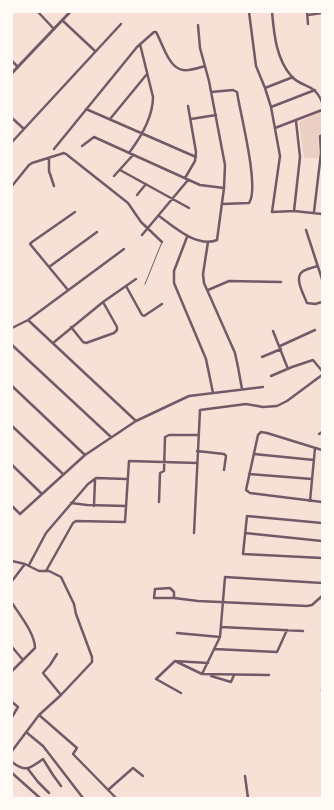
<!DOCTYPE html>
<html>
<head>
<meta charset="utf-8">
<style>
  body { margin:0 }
  #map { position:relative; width:334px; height:810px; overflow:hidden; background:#f7e1d7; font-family:Inter,sans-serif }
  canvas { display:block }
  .frame { position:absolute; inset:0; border:13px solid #fffaf5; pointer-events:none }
</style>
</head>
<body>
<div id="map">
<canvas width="334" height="810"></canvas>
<div class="frame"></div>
</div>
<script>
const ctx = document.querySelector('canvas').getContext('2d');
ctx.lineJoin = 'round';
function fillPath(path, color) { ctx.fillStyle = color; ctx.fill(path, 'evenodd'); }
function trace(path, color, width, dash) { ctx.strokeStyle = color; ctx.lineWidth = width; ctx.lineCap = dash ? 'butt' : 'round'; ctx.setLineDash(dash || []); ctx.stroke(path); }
fillPath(new Path2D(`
  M322 111V133L318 135 319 158H304L299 122Z`), '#ebcfc5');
trace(new Path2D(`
  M145 284 162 242`), '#755966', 1);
trace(new Path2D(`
  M38 12 54 29
  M249 12 256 66 265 88 271 107 280 156 272 212 294 211 322 214
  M272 12C274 34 276 59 292 77 303 88 314 83 322 102
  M307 12 308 24
  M308 15 322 13
  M62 20 95 51
  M12 61 18 67
  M265 88 293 77
  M211 92 233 90 237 92C240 113 260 188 249 203L222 204
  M271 107 315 90
  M86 109 196 157
  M12 118 24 129
  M110 119 147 74
  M191 119 216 115
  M275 128 322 110
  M12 142 121 24
  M82 146 94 137 200 185 224 188
  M54 149 137 47 154 32H156C162 42 169 69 183 70 190 71 198 68 205 66
  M129 153C141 137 153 117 153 97L140 44
  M49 158V171L54 186
  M120 170 189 208
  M114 176 133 155
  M185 178 195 161 196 152 188 106
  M12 186 29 165 32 163 64 153 66 154 128 203 141 222 162 242
  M137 195 146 184
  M294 211 300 157 296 121
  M314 212 321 153 320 136 322 135
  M159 216C174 227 197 248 217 240L224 188 225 165 209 81 200 48 198 25
  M306 230 322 279
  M142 235 188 180
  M187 237 174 271V283L206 359 213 393
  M208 242 203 274 204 283 235 353 238 367 242 389
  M317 266C313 268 305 269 302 272 294 278 304 295 307 303L315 304 322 302
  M49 267 97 232
  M126 286 142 315 144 316 162 304
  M68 290 30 244 32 242 75 212
  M208 290 229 281 281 282
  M28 320 136 421
  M71 327 83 342 86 343 114 333 117 330V327L103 302
  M12 328 28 320 124 249
  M273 331 288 369
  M53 343 103 302 136 279
  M12 345 111 437
  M280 346 315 330
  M262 357 281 349
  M271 376 292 367 313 360 322 371
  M12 386 85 455
  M12 426 63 474
  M319 434 322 432
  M322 450 267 433 261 432 258 435 246 490 250 493 322 502
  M197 451 224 454 226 456 224 470
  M254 454 314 460
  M12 465 42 494
  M249 474 312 479
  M310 501 315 448
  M159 502 160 473 164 471 165 437 169 435H198
  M71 503 87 505 126 506
  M12 506 20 514 85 455 136 421 189 396 263 387
  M94 506 95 480
  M322 523 247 516 243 554 322 558
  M194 533 200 410 246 404 263 407 277 406 287 401 322 375
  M245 533 322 541
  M12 561 25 564 39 571H49L61 577 74 604 76 614 92 657V662L61 695 39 715 12 751
  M29 565 46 533 88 484 96 478 127 479
  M46 571 73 523 76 521 125 522 129 461 197 463
  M12 581 25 564
  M174 598V592L170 588 155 589 154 598H174L198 601 307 606 312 605 322 596
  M12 603C20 615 35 634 35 648L12 671
  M221 627 303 631
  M177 633 220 637
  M12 647 23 660
  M214 649 277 652 287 630
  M57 654 50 665 43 673 61 695
  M175 661 202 674 269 675
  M202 674 220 637 225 577 322 583
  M211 676 231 682 234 675
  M322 690V691
  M181 693 156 679 175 661 208 663
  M12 702 18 707 12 717
  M39 715 77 748 73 754 116 798
  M26 732 43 746 83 798
  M12 762C26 773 30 768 43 759L53 775 61 786
  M28 769 38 782 49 793
  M12 773 40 798
  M245 776 248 798
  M108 790 133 768 143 776`), '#755966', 2.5);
trace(new Path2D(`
  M12 73 70 12`), '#755966', 3);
</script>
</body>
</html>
